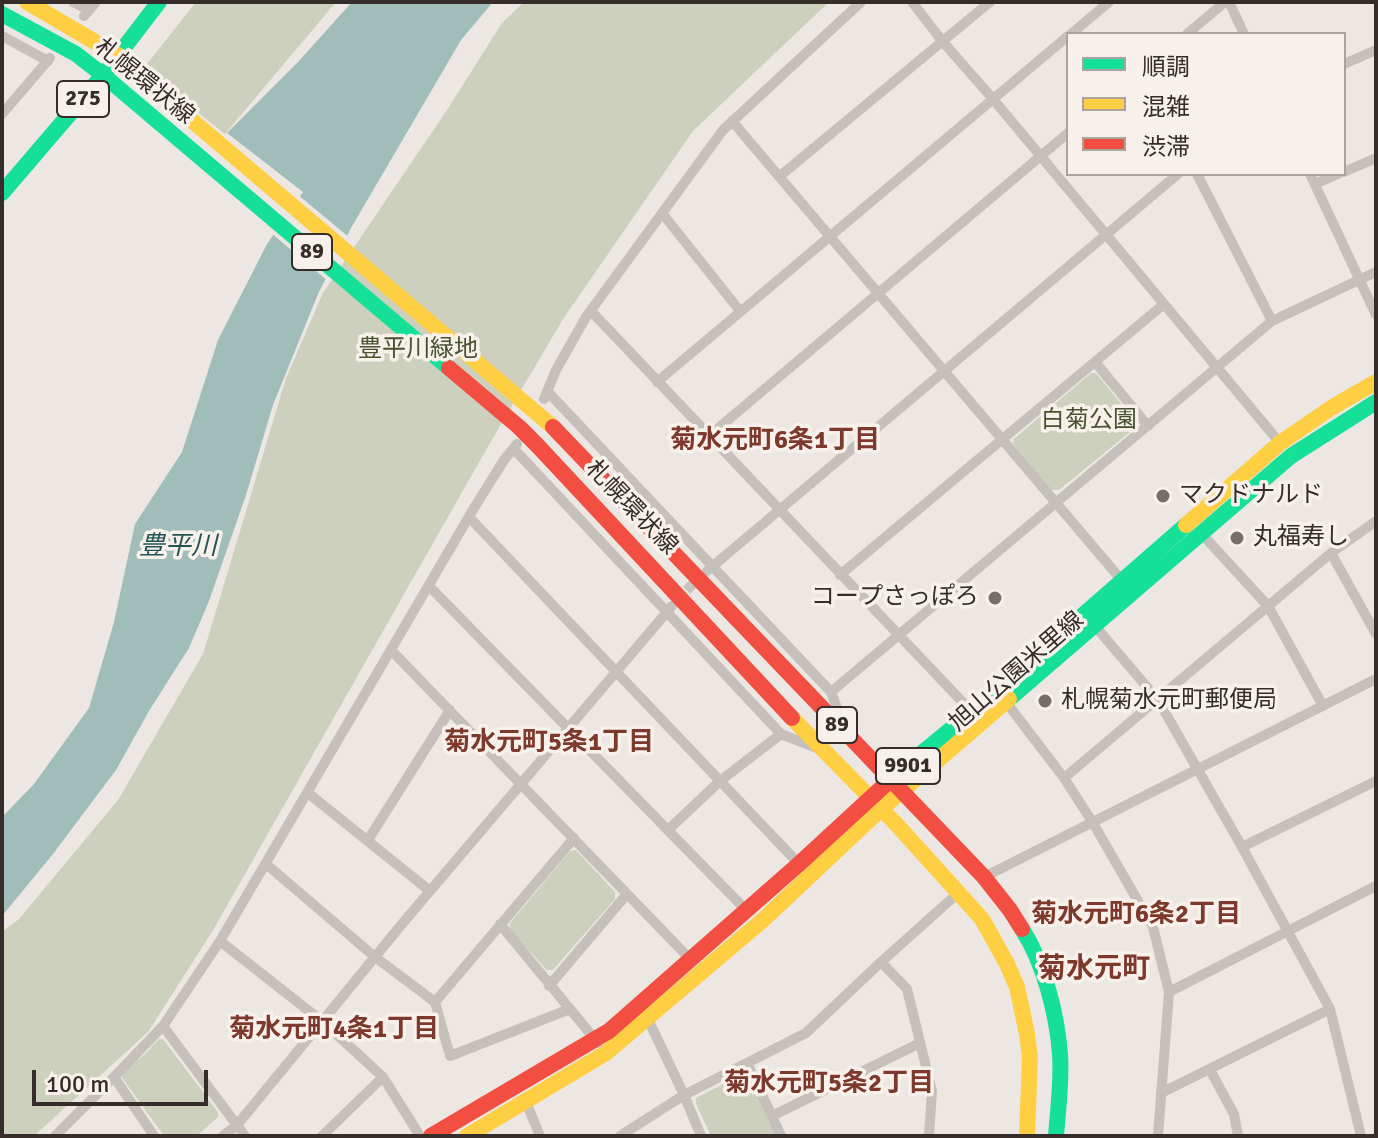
<!DOCTYPE html>
<html>
<head>
<meta charset="utf-8">
<style>
  body { margin:0 }
  #map { position:relative; width:1378px; height:1138px; overflow:hidden; background:#ece7e3; font-family:Signika,"Noto Sans JP",sans-serif }
  canvas { display:block }
  .frame { position:absolute; inset:0; border:4px solid #362d2a; pointer-events:none }
  .legend { position:absolute; left:1066px; top:32px; width:280px; height:144px; box-sizing:border-box; background:#f8f1eb; border:2px solid #aaa39e; margin:0; padding:10px 14px; list-style:none; font-size:24px; color:#362d2a }
  .legend li { display:flex; align-items:center; gap:16px; height:40px }
  .legend b { width:40px; border:2px solid #aaa39e }
  .scale { position:absolute; left:32px; top:1070px; width:176px; height:36px; box-sizing:border-box; border:4px solid #362d2a; border-top:0; padding-left:10px; font-size:24px; line-height:28px; white-space:nowrap; color:#362d2a; -webkit-text-stroke:6px #f8f1eb; paint-order:stroke }
</style>
</head>
<body>
<div id="map">
<canvas width="1378" height="1138"></canvas>
<div class="frame"></div>
<ul class="legend">
<li><b style="height:10px;background:#16e098"></b>順調</li>
<li><b style="height:10px;background:#ffcf43"></b>混雑</li>
<li><b style="height:10px;background:#f24e42"></b>渋滞</li>
</ul>
<div class="scale">100 m</div>
</div>
<script>
const ctx = document.querySelector('canvas').getContext('2d');
ctx.lineJoin = 'round';
function fillPath(path, color) { ctx.fillStyle = color; ctx.fill(path, 'evenodd'); }
function trace(path, color, width, dash) { ctx.strokeStyle = color; ctx.lineWidth = width; ctx.lineCap = dash ? 'butt' : 'round'; ctx.setLineDash(dash || []); ctx.stroke(path); }
function drawText(font, color, halo, rows, align = 'center') {
  ctx.font = font + ' Signika,"Noto Sans JP",sans-serif'; ctx.lineWidth = 7; ctx.setLineDash([]); ctx.textBaseline = 'middle'; ctx.strokeStyle = halo; ctx.fillStyle = color; for (const [text, x, y, turn = 0] of rows) {
    ctx.save(); ctx.translate(x, y); ctx.rotate((+turn || 0) * Math.PI / 180); ctx.textAlign = isNaN(turn) ? turn : align; if (halo) ctx.strokeText(text, 0, 0); ctx.fillText(text, 0, 0); ctx.restore();
  }
}
fillPath(new Path2D(`
  M196 2H336L225 134 143 69Z
  M524 2H829L693 131 563 319 486 450 212 932 148 1032 34 1136H2V932L19 919 118 800 203 654 286 378 323 293 447 110 502 23Z
  M1091 373H1096L1135 421V428L1059 490H1051L1013 444 1014 439Z
  M576 850 615 892V899L553 970H547L510 930V923L570 851Z
  M159 1039H163L218 1112V1117L197 1136H164L120 1075 145 1054Z
  M745 1073 749 1075 776 1136H711L696 1104V1098Z`), '#ced0be');
fillPath(new Path2D(`
  M352 2H493L461 40 351 228 318 294 273 405 246 495 209 601 189 648 149 711 116 770 53 854 2 916V817L34 784 89 708 114 622 135 524 182 452 218 340 267 244 303 192 227 133 298 62Z`), '#a1bdba');
fillPath(new Path2D(`
  M297 194 350 238 329 282 270 232Z`), '#ece7e3');
trace(new Path2D(`
  M676 601 701 576`), '#c8c2be', 10, [10, 5]);
trace(new Path2D(`
  M73 2 89 10
  M912 2 943 42 993 99 1280 443
  M1229 2 1244 34
  M84 16 96 2
  M1071 34 1109 2
  M1187 34 1225 2
  M2 36 48 61
  M1344 64 1376 50
  M2 114 50 58
  M732 121 1124 583
  M1344 172 1376 158
  M1197 174 1272 321
  M1310 174 1376 315
  M780 176 990 2
  M1315 184 1338 174
  M662 213 740 311
  M591 311 972 712
  M1095 362 1148 426
  M657 382 1068 36
  M548 392 831 692 844 727
  M544 399 556 370 586 317 723 130 861 2
  M709 436 1068 133
  M514 449 781 734 817 748
  M469 517 799 864
  M1201 533 1268 606 1323 706
  M1331 553 1376 634
  M707 571 1178 174
  M840 575 1164 304
  M429 586 746 910
  M1095 626 1158 700 1242 847 1330 1009 1361 1136
  M391 650 691 960
  M831 692 1272 321 1376 272
  M1006 702 1064 778 1093 823 1153 927 1169 992 1158 1136
  M1064 778 1331 553 1376 521
  M308 793 430 891
  M668 830 720 781 781 734
  M368 840 450 710
  M1242 847 1376 781
  M266 864 375 957 435 1002 574 838
  M984 877 1376 679
  M500 924 598 1043
  M220 941 323 1022 383 1077 420 1136
  M881 962 907 989 932 1091 929 1136
  M549 986 627 894
  M1169 992 1376 886
  M435 1002 450 1056 570 1009
  M645 1013 684 1095 701 1136
  M163 1026 245 1136
  M747 1063 772 1116
  M1210 1070 1234 1114 1238 1136
  M114 1077 154 1136
  M1161 1093 1330 1009
  M526 1102 540 1136
  M55 1136 114 1077 163 1026 220 941 474 508 504 460 517 444
  M223 1136 237 1125 402 924 672 606
  M322 1136 383 1077
  M620 1136 684 1095 806 1033 881 962 957 894
  M781 1136 772 1116 920 1043`), '#c5c0bc', 10);
trace(new Path2D(`
  M2 14 76 54 103 75 449 368
  M2 193 103 75 159 2
  M1009 699 1291 456 1376 402
  M900 771 972 712 1186 525
  M1022 929C1044 963 1057 1014 1060 1054 1062 1081 1058 1109 1056 1136`), '#16e098', 16);
trace(new Path2D(`
  M27 2 119 56 156 90 553 427
  M1186 525 1280 443 1331 408 1376 382
  M792 718 898 826 982 919 1007 964 1017 987 1027 1034 1030 1057 1027 1136
  M467 1136 606 1053 763 920 881 809 1009 699`), '#ffcf43', 16);
trace(new Path2D(`
  M449 368 519 427 537 445 792 718
  M553 427 984 877 1010 910 1022 929
  M431 1136 609 1031 799 864 900 771`), '#f24e42', 16);
for (const [x, y, r, color] of [
  [1163,496,8,"#766e6b"],
  [1237,538,8,"#766e6b"],
  [995,598,8,"#766e6b"],
  [1045,701,8,"#766e6b"]
]) { const dot = new Path2D(); dot.arc(x, y, r, 0, 2 * Math.PI); ctx.fillStyle = color; ctx.fill(dot); trace(dot, '#f8f1eb', 3); }
for (const [x, y, w] of [
  [83,99,52],
  [312,252,40],
  [837,725,40],
  [908,766,64]
]) { const box = new Path2D(); box.roundRect(x - w / 2, y - 18, w, 36, 6); ctx.fillStyle = '#f8f1eb'; ctx.fill(box); trace(box, '#362d2a', 2); }
drawText('bold 22px', '#362d2a', null, [
  ["275",83,99],
  ["89",312,252],
  ["89",837,725],
  ["9901",908,766]
]);
drawText('24px', '#362d2a', '#f8f1eb', [
  ["札幌環状線",144,82,39],
  ["札幌環状線",631,508,46],
  ["旭山公園米里線",1017,672,-41]
]);
drawText('24px', '#485230', '#f8f1eb', [
  ["豊平川緑地",418,350],
  ["白菊公園",1089,421]
]);
drawText('24px', '#362d2a', '#f8f1eb', [
  ["マクドナルド",1179,496],
  ["丸福寿し",1253,538],
  ["コープさっぽろ",979,598,"right"],
  ["札幌菊水元町郵便局",1061,701]
], 'left');
drawText('bold 26px', '#7d392b', '#f8f1eb', [
  ["菊水元町6条1丁目",775,441],
  ["菊水元町5条1丁目",549,743],
  ["菊水元町6条2丁目",1136,915],
  ["菊水元町4条1丁目",334,1030],
  ["菊水元町5条2丁目",829,1084]
]);
drawText('italic 26px', '#245453', '#f8f1eb', [
  ["豊平川",178,547]
]);
drawText('bold 28px', '#7d392b', '#f8f1eb', [
  ["菊水元町",1094,970]
]);
</script>
</body>
</html>
